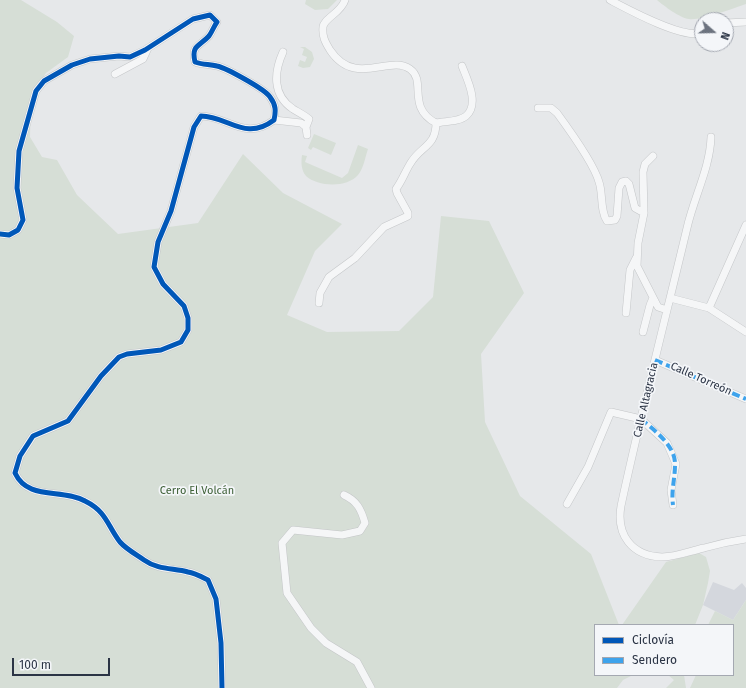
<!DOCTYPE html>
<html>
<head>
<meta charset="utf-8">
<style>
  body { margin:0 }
  #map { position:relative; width:746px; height:688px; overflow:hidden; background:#e6e8ea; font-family:"Fira Sans",sans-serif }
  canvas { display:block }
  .legend { position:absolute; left:594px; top:624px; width:140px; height:52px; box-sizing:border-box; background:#f4f6f9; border:1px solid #a4a8b1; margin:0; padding:5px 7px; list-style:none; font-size:12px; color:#2b3445 }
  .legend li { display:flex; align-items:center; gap:8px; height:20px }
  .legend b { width:20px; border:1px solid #a4a8b1 }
  .north { position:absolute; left:694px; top:12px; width:40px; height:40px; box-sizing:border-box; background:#f4f6f9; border:1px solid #a4a8b1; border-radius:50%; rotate:110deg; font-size:11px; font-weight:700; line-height:16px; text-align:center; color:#2b3445 }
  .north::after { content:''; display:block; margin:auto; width:14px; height:18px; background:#6c737f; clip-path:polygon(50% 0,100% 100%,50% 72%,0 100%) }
  .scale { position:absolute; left:12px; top:658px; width:98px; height:18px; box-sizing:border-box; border:2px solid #2b3445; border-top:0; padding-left:5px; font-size:12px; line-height:14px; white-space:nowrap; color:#2b3445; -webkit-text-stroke:3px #f4f6f9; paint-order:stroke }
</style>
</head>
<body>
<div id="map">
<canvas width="746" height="688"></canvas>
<ul class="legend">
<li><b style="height:5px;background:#0057b8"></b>Ciclovía</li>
<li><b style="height:5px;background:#3ea3ec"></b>Sendero</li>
</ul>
<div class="north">N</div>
<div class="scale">100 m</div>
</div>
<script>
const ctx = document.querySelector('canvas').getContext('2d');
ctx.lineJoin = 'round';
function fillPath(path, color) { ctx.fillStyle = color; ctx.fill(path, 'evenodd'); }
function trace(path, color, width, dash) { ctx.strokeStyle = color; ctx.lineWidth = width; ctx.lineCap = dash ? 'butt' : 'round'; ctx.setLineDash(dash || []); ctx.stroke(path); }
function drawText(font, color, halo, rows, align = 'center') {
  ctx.font = font + ' "Fira Sans",sans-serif'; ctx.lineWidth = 3.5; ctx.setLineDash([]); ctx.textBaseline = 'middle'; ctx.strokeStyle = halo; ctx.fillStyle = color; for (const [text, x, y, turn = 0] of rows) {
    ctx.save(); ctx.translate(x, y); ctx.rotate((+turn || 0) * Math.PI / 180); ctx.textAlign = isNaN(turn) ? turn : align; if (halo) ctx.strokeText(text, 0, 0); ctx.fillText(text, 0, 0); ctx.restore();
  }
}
fillPath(new Path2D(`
  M713 582 734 590 742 583 746 588V600L733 620 703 605Z`), '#d4d7dd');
fillPath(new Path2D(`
  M0 0H21L57 22 74 36 68 57 46 73 31 96 30 137 42 157 57 160 77 195 118 234 198 223 243 154 283 193 342 224 315 251 287 315 327 332 399 331 433 297 441 216 489 221 524 293 481 354 485 422 520 496 591 554 619 625H595V675H633L623 680 617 688H0Z
  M306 0H337L328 9 315 10 305 4Z
  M657 0H746V4C734 8 700 21 689 19 680 18 664 6 657 0Z
  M300 47H305L312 52 314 59 310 67 303 68 298 66 300 60 305 62 307 57 302 55 304 49Z
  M314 134 336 143 331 155 313 147 311 150 308 148Z
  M358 145 368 149C365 157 364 168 358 175 347 188 318 187 306 176 301 170 301 162 302 155L307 156 305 162 342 178 348 173Z
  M699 553 706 557 710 571 708 583 703 605 695 625H622L666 562Z
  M746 600V688H690L696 675H733V625H708L715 611 733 620Z
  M668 675H684L686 688H666L674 680Z`), '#d6ded6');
const minor = new Path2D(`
  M610 0C629 10 682 39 702 33
  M726 23 746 22
  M283 52C274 72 272 95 293 109 298 112 304 115 309 119L306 127
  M115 74 143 59 148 48
  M538 108H551L557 113C568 128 594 164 599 182 603 193 600 211 607 221L615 220 617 216 619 188 622 182 626 181 629 184 635 208 644 213
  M274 120 301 123 306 127 307 135
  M436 123C445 121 459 122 466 116 480 104 467 79 462 66
  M711 137C710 168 694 197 687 228 665 320 641 413 621 506 616 535 632 556 662 557 676 557 690 551 704 548 718 544 732 541 746 539
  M653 156 645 164 643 172 644 213 638 243 637 266 658 307 667 310
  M0 234 9 235 18 230 23 220 17 188 19 151 36 91 44 81 72 65 90 59 119 56 130 57 145 50 193 19 210 15 217 22C214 26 212 32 209 36 199 47 191 45 195 62 203 65 209 64 217 66 226 68 265 89 270 97 276 105 276 111 274 120 245 142 228 116 201 116L194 127 171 211 158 242 154 267 163 284 184 306 188 318V330L181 342 161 350 127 354 119 357 101 376 68 421 33 436 20 456 15 473C28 501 62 488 85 501 107 512 107 525 120 542 126 549 137 555 144 560 158 570 173 568 188 572 195 573 202 577 208 580L216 599 221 643 222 688
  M670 298 709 308 746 332
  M319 303 320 293 329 277 355 258 384 227 408 216V213L397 193 396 189C402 181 405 172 410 164 420 146 436 147 436 123 406 107 427 81 410 69 390 54 355 88 330 50 325 42 322 36 323 27 324 18 341 13 345 0
  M709 308 746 225
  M626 313 630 270 636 258
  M643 332 650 305 653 298
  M655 360 746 399
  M344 495C357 501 361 509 365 523L360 531 342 535 293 530 282 543 287 593 311 628 326 643 357 662 371 688
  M567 504 588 467 611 412 641 419 667 443 676 464 671 490 673 505`);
trace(minor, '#c4c6c8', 8);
trace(minor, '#f5f6f7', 7);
trace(new Path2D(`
  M655 360 746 399
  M641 419C654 430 676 446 675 465 675 479 671 490 673 505`), '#3ea3ec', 4, [8, 4]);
trace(new Path2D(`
  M0 234 9 235 18 230 23 220 17 188 19 151 36 91 44 81 72 65 90 59 119 56 130 57 145 50 193 19 210 15 217 22C214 26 212 32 209 36 199 47 191 45 195 62 203 65 209 64 217 66 226 68 265 89 270 97 276 105 276 111 274 120 245 142 228 116 201 116L194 127 171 211 158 242 154 267 163 284 184 306 188 318V330L181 342 161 350 127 354 119 357 101 376 68 421 33 436 20 456 15 473C28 501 62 488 85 501 107 512 107 525 120 542 126 549 137 555 144 560 158 570 173 568 188 572 195 573 202 577 208 580L216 599 221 643 222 688`), '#0057b8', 5);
drawText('11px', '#2b3445', '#f4f6f9', [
  ["Calle Torreón",701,379,24],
  ["Calle Altagracia",646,400,-77]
]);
drawText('11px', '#3f6138', '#f4f6f9', [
  ["Cerro El Volcán",197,491]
]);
</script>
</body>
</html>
